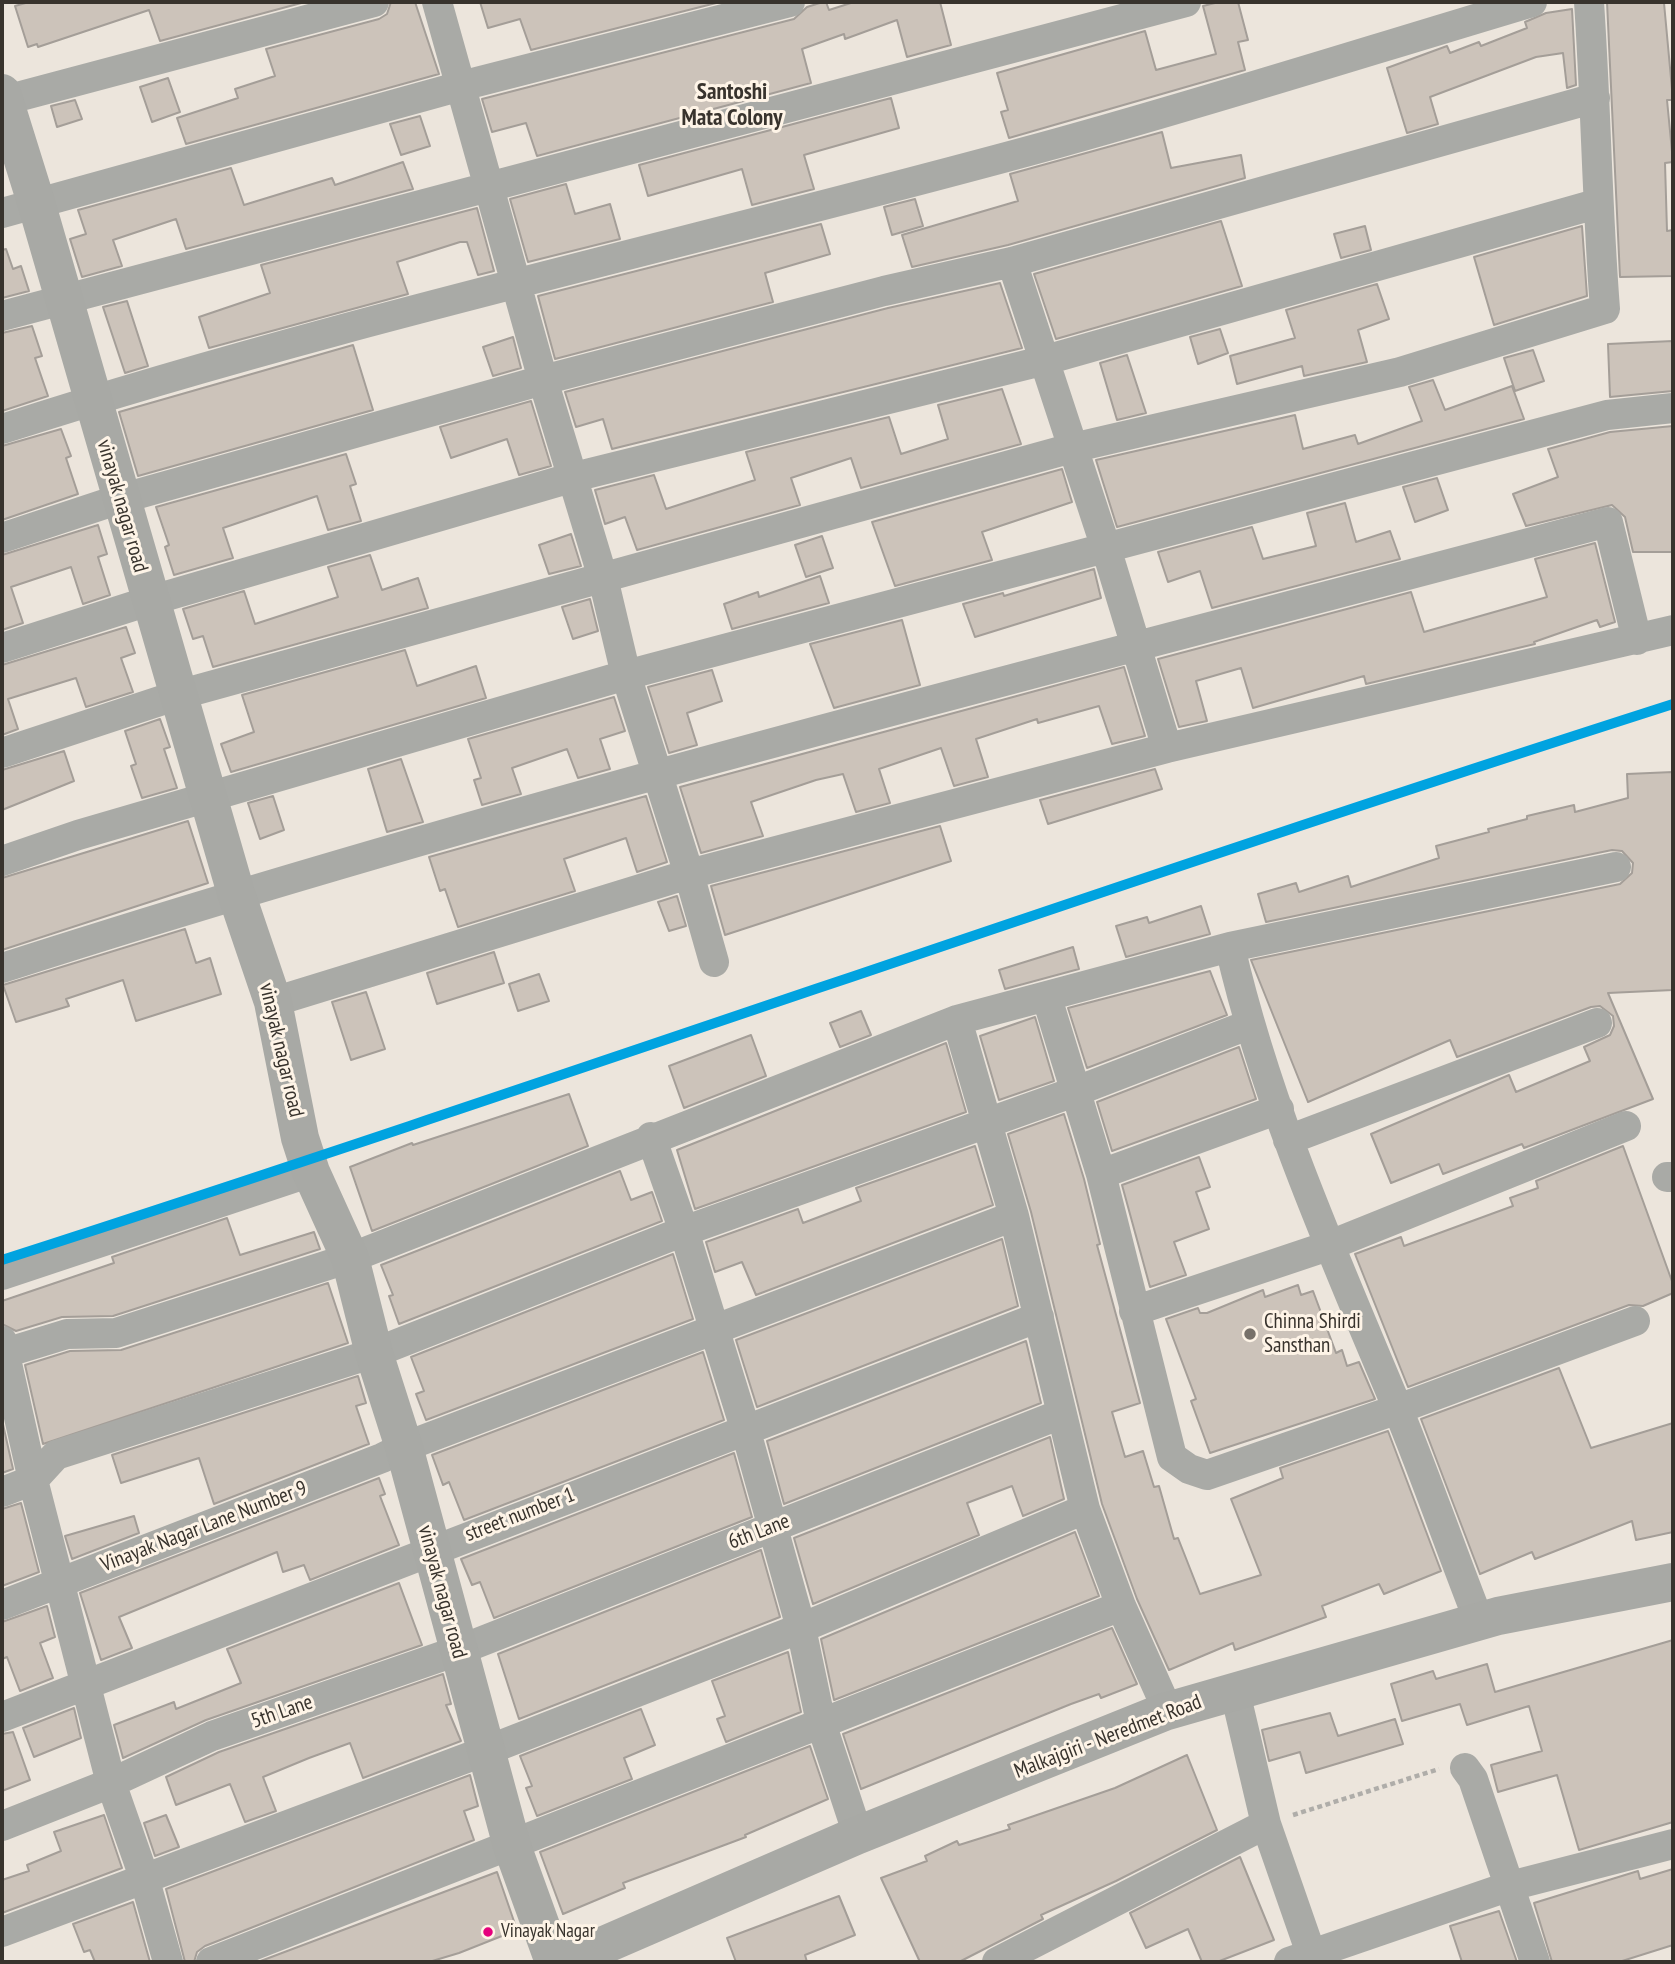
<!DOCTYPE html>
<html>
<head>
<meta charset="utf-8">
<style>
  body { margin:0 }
  #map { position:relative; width:1675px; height:1964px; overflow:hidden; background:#ece5dc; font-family:"PT Sans Narrow",sans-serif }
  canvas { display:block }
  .frame { position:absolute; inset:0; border:4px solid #38332d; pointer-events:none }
</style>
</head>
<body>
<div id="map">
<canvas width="1675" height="1964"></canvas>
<div class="frame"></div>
</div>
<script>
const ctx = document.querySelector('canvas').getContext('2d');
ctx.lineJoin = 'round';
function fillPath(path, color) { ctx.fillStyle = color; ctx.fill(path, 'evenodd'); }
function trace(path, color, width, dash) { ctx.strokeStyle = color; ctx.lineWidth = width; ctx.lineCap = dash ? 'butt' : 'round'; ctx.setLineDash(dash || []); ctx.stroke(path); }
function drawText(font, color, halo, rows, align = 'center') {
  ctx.font = font + ' "PT Sans Narrow",sans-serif'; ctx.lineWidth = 6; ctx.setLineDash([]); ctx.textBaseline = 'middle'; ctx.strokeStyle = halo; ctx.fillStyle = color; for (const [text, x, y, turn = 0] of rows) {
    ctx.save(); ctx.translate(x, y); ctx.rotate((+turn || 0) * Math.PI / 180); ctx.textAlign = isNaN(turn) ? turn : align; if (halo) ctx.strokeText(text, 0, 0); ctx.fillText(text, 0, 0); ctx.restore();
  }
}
const building = new Path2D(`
  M29 2H305L160 41 149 10 38 47 37 44 28 47 15 6Z
  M391 2H415L439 74 186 144 177 118 238 98 235 89 275 76 266 49 379 19 387 14Z
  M480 2H720L531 50 520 19 488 28Z
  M823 2H826L829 10 854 2H940L951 45 907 57 897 20 845 39 844 34 802 49 811 83 537 156 526 123 492 132 482 99 794 19 807 7Z
  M1219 2H1238L1248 40 1238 42 1245 70 1009 138 1001 112 1008 110 997 73 1145 31 1156 70 1216 54 1203 6Z
  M1607 2 1664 3 1673 100H1667L1673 162 1665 163 1667 231 1673 230V276L1620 277Z
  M1572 9 1576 85 1567 88 1563 53 1536 57 1430 97 1438 124 1407 133 1387 68 1447 46 1450 53 1479 42 1481 46 1527 28 1525 22 1546 13Z
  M168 78 180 112 152 122 140 87Z
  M891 98 899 128 804 155 814 189 752 205 742 169 648 196 639 165Z
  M75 100 82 119 57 127 51 106Z
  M420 116 430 146 401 155 390 124Z
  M1162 132 1171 168 1241 155 1245 178 1008 245 912 267 902 235 1018 201 1010 174Z
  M403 162 413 189 186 249 176 219 113 240 122 266 82 277 70 239 86 234 78 210 231 168 244 205 332 178 335 185Z
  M566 184 575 214 610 204 620 239 528 262 510 199Z
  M915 199 923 226 892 235 884 207Z
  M477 208 494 271 478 275 467 242H460L397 262 408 294 209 348 199 317 270 293 261 265Z
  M1221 221 1242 286 1056 339 1034 274Z
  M821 224 830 254 765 273 773 302 555 359 538 296Z
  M1365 226 1371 250 1341 258 1334 234Z
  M1582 226 1587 296 1494 325 1474 257Z
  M6 249 13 269 21 266 29 291 2 298V250Z
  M1000 283 1022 348 612 449 603 419 576 427 565 392 888 308Z
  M1377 284 1389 319 1358 330 1367 362 1304 376 1302 366 1237 384 1230 356 1295 338 1286 310Z
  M127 301 148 366 125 373 103 307Z
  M32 326 42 356 35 358 48 396 2 411V333Z
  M1220 329 1228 353 1198 364 1190 337Z
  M513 337 521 368 493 376 483 347Z
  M1673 341V391L1610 397 1608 344Z
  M353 345 373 410 138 476 119 412Z
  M1533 350 1544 381 1515 391 1504 358Z
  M1127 355 1146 413 1117 420 1100 363Z
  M1433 380 1445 410 1512 386 1524 419 1117 527 1096 460 1295 415 1303 449 1355 435 1358 444 1422 421 1409 387Z
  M1002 389 1021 444 861 488 851 458 791 478 800 505 637 550 625 517 605 524 595 490 654 475 666 509 755 480 746 452 889 417 901 454 948 439 938 405Z
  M531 401 551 466 519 475 507 439 451 458 440 427Z
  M1673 426V552H1633L1625 517 1612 505 1526 526 1513 494 1558 477 1548 449 1610 432Z
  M61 429 71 456 66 458 78 494 2 520V446Z
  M346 454 356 484 350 486 361 521 328 530 317 496 223 528 233 558 174 575 165 547 169 545 156 507Z
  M1062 469 1072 502 982 532 992 560 895 586 872 522Z
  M1437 478 1448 510 1415 522 1403 487Z
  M1345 503 1356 542 1390 531 1400 559 1212 608 1200 571 1168 582 1158 552 1252 527 1263 559 1316 546 1307 513Z
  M98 525 107 554 98 557 110 595 83 604 71 567 11 587 23 623 2 630V555Z
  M571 534 581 566 549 574 539 545Z
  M822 536 833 568 806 577 795 545Z
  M1595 543 1615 622 1600 627 1597 620 1534 642 1535 644 1366 684 1364 676 1253 708 1241 668 1196 681 1207 721 1179 727 1158 659 1411 592 1424 632 1547 597 1535 559Z
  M370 555 382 590 418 578 428 608 213 667 203 636 193 639 183 609 244 591 255 624 338 597 328 567Z
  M1094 569 1101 598 975 637 963 604 1003 593 1004 596Z
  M820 576 829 603 732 629 724 604 758 592 759 597Z
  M590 599 598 631 573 639 562 607Z
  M902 620 920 685 834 708 810 644Z
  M126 627 135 653 121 658 133 692 86 707 76 678 8 699 18 729 2 735V665Z
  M405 650 417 686 476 666 486 698 231 772 221 744 254 732 242 695Z
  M1124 667 1145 736 1112 744 1099 706 1038 723 1037 719 976 739 988 777 954 786 941 748 879 769 890 803 856 812 843 774 816 780 751 802 763 836 701 853 680 787Z
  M712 670 722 701 687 713 697 745 669 753 648 687Z
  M614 697 625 731 600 739 610 769 578 778 567 749 512 768 521 794 482 805 474 780 481 778 468 739Z
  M160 719 170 747 164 749 177 788 142 798 131 766 136 764 125 731Z
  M64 751 74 781 2 810V770Z
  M401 759 423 822 387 832 368 769Z
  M1155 769 1162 789 1048 824 1040 800Z
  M1673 772V990L1608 993 1653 1099 1524 1148 1522 1144 1443 1174 1439 1164 1391 1183 1371 1134 1509 1075 1516 1092 1590 1061 1584 1047 1610 1035 1614 1026 1613 1016 1600 1006 1591 1007 1457 1057 1450 1040 1308 1102 1251 960 1620 884 1632 873 1633 863 1622 851 1612 850 1266 922 1258 894 1296 883 1299 892 1348 876 1351 887 1439 858 1436 846 1489 832 1488 829 1527 819V816L1574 805 1575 812 1628 798 1627 774Z
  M273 796 284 830 260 839 248 803Z
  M646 796 667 862 637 872 626 838 564 859 575 891 458 927 445 889 440 891 429 857Z
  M188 821 208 883 2 950V878Z
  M940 826 951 861 725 935 711 886Z
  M677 896 686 926 669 931 658 902Z
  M1201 906 1210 934 1126 957 1116 926 1147 917 1149 923Z
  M185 929 196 963 210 958 221 994 136 1021 123 980 66 999 69 1006 16 1022 3 985Z
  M1073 947 1079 969 1005 989 999 970Z
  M494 952 504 983 437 1004 427 973Z
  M1210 971 1227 1015 1087 1068 1068 1008Z
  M539 974 549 1001 518 1011 509 984Z
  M366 992 385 1049 351 1060 332 1002Z
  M861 1011 871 1035 840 1047 830 1023Z
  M1035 1017 1054 1081 999 1100 980 1036Z
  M751 1035 766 1076 684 1108 669 1066Z
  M946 1043 966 1112 695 1209 677 1150Z
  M1239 1047 1256 1099 1112 1151 1097 1102Z
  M569 1094 588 1146 372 1231 350 1167 412 1143 413 1145Z
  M1064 1114 1084 1179 1100 1244 1097 1245 1140 1403 1112 1412 1125 1457 1143 1451 1154 1487 1159 1486 1174 1539 1178 1538 1200 1594 1261 1575 1231 1499 1283 1478 1280 1468 1388 1431 1441 1571 1384 1594 1379 1584 1322 1606 1326 1617 1235 1650 1233 1643 1169 1670 1137 1599 1102 1504 1031 1212 1008 1134Z
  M975 1146 993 1205 756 1295 742 1262 715 1272 706 1242 798 1209 803 1223 861 1201 856 1188Z
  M1623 1146 1673 1284V1293L1643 1306 1629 1305 1408 1387 1355 1254 1401 1237 1404 1246 1513 1206 1510 1198 1538 1188 1536 1181Z
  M1199 1157 1210 1187 1196 1192 1209 1229 1174 1242 1186 1275 1150 1287 1122 1185Z
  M620 1171 631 1200 652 1192 662 1221 399 1324 389 1296 393 1295 381 1265Z
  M227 1218 240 1255 314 1232 320 1249 113 1316 62 1317 16 1331 2 1324V1301L114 1263 112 1257Z
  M1002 1239 1018 1306 757 1407 736 1340Z
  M673 1254 693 1319 426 1420 416 1394 424 1391 411 1357Z
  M328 1283 348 1343 43 1444 25 1365 70 1351 121 1350Z
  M1298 1285 1301 1295 1313 1291 1336 1353 1342 1350 1347 1366 1359 1362 1375 1399 1210 1453 1191 1401 1196 1399 1166 1319 1198 1308 1200 1313H1207L1263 1290 1265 1297Z
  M1026 1341 1041 1403 784 1504 767 1441Z
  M703 1352 724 1420 464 1520 449 1482 443 1485 432 1455Z
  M1559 1368 1591 1448 1673 1423V1532L1636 1540 1632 1521 1535 1559 1532 1552 1480 1574 1421 1419Z
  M358 1376 366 1403 356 1406 369 1444 366 1445 214 1504 199 1458 121 1483 112 1455Z
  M2 1420 13 1469 2 1473Z
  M1050 1437 1064 1499 1023 1516 1012 1486 967 1503 979 1535 813 1604 794 1538Z
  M734 1453 752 1517 494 1618 480 1582 472 1585 461 1559Z
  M379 1478 385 1494 380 1496 399 1545 310 1580 304 1565 283 1572 277 1552 119 1617 132 1648 101 1660 80 1593Z
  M21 1503 39 1572 2 1586V1509Z
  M134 1516 139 1533 72 1559 65 1536Z
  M1075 1532 1099 1596 834 1700 821 1639Z
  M761 1550 780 1617 519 1719 498 1654Z
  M399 1583 422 1645 206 1720 123 1758 114 1725 174 1702 176 1709 241 1683 227 1649Z
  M47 1606 55 1637 40 1643 53 1678 20 1691 7 1657 2 1659V1622Z
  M1112 1628 1137 1684 1101 1698 1099 1694 1071 1704 861 1789 843 1734Z
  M1673 1640V1822L1579 1850 1557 1775 1498 1792 1491 1765 1542 1751 1529 1706 1467 1725 1460 1704 1402 1721 1391 1684 1433 1671 1436 1679 1487 1664 1495 1692Z
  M788 1652 801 1712 726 1742 717 1719 725 1716 712 1681Z
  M443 1674 451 1704 446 1705 461 1741 363 1778 350 1743 309 1758 263 1777 276 1811 245 1822 230 1784 176 1805 166 1777 219 1752Z
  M74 1708 81 1738 34 1757 23 1728Z
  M641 1709 655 1745 624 1758 632 1779 537 1816 526 1788 532 1786 520 1756Z
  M1330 1713 1338 1736 1395 1719 1403 1744 1306 1773 1300 1752 1269 1761 1262 1730Z
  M13 1732 30 1780 2 1791V1734Z
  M810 1746 828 1799 745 1835 746 1837 623 1883 625 1888 563 1914 540 1852Z
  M1187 1755 1217 1830 1116 1881 1041 1915 1043 1919 959 1962H920L881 1878 927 1861 925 1856 957 1841 959 1845 1010 1829 1008 1825 1115 1788Z
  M470 1775 478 1806 464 1811 474 1840 205 1946 197 1952 194 1962H185L166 1889Z
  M104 1815 122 1868 2 1913V1880L29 1871 27 1865 61 1851 54 1832Z
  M166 1815 179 1847 155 1856 144 1823Z
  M1240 1857 1274 1940 1217 1962H1202L1188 1929 1146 1948 1130 1913Z
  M1673 1869V1945L1619 1962H1552L1534 1903 1638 1871 1640 1879Z
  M497 1872 517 1930 459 1953 429 1962H258Z
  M839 1896 855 1935 805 1955 807 1962H736L727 1938Z
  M133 1902 150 1962H95L90 1950 84 1952 73 1924Z
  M1499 1911 1517 1962H1462L1450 1926Z`);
fillPath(building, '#ccc3ba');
trace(building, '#a49e98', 2);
trace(new Path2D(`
  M1293 1815 1439 1769`), '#afada9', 4.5, [5, 3.5]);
trace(new Path2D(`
  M437 2 543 380 603 578 626 675 689 874 714 962
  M2 101 374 2
  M2 213 461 86 790 2
  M1012 262 1106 548 1167 748
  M2 316 1186 2
  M2 429C349 317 706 240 1058 143 1217 99 1374 49 1532 2
  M2 538 120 499 543 380 884 291 1012 262 1595 98
  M2 648 149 601 574 477 1042 361 1596 204
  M2 753 178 695 1072 448 1400 372 1605 309C1597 207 1596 104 1589 2
  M2 861 78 835 626 675 1607 415 1673 408
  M1230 947C1267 1107 1334 1256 1397 1407 1426 1477 1451 1550 1479 1621
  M2 968C531 798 1071 665 1608 522L1637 640
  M1047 998 1101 1174 1172 1457 1189 1469 1207 1475 1398 1409 1635 1321
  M273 1002 689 874 1167 748 1673 630
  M957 1020 1014 1216 1085 1509 1121 1606 1168 1711
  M651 1137 684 1231 745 1428 801 1628 821 1723 858 1835
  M1288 1140 1597 1023
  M1101 1174 1279 1109
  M1667 1177H1673
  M2 1275 311 1172
  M1134 1311 1328 1246 1626 1126
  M2 1341 33 1480 111 1783 144 1877 168 1962
  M5 1353 67 1334 116 1333 350 1258 957 1020 1230 947 1616 867
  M2 1492 33 1480 56 1455 374 1353 684 1231 1074 1092 1248 1025
  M2 1605 382 1458 404 1447 1014 1216
  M1235 1692 1266 1824 1314 1962
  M2 1717 1039 1317
  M1465 1768 1473 1779 1535 1962
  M2 1826 111 1783 212 1736 457 1651 1061 1414
  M2 1932 488 1750 801 1628 1085 1509
  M211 1962 1121 1606
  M997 1962 1266 1824
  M1289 1962 1510 1886 1673 1844`), '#a9aaa6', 30);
trace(new Path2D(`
  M2 93 36 202 236 893 273 1002 300 1138 311 1172 350 1258 374 1353 404 1447 512 1846 554 1962
  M565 1962 858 1835 1164 1712 1498 1616 1673 1582`), '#a8a9a5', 38);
trace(new Path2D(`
  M2 1260C561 1080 1114 883 1673 704`), '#00a3e0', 10);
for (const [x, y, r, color] of [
  [1250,1334,7,"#77716a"],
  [488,1932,6,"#e5007d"]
]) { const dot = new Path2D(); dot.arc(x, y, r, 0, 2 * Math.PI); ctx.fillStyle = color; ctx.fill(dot); trace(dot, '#fef4e7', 2.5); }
drawText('19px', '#38332d', '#fef4e7', [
  ["Vinayak Nagar",501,1932]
], 'left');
drawText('21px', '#38332d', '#fef4e7', [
  ["vinayak nagar road",122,506,74],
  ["vinayak nagar road",281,1050,77],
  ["street number 1",520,1515,-21],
  ["Vinayak Nagar Lane Number 9",204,1527,-21],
  ["6th Lane",759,1532,-21],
  ["vinayak nagar road",442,1592,75],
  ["5th Lane",282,1712,-19],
  ["Malkajgiri - Neredmet Road",1108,1737,-21]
]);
drawText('21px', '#38332d', '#fef4e7', [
  ["Chinna Shirdi",1264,1322],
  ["Sansthan",1264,1346]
], 'left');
drawText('bold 23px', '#38332d', '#fef4e7', [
  ["Santoshi",732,92],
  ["Mata Colony",732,118]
]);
</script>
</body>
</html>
